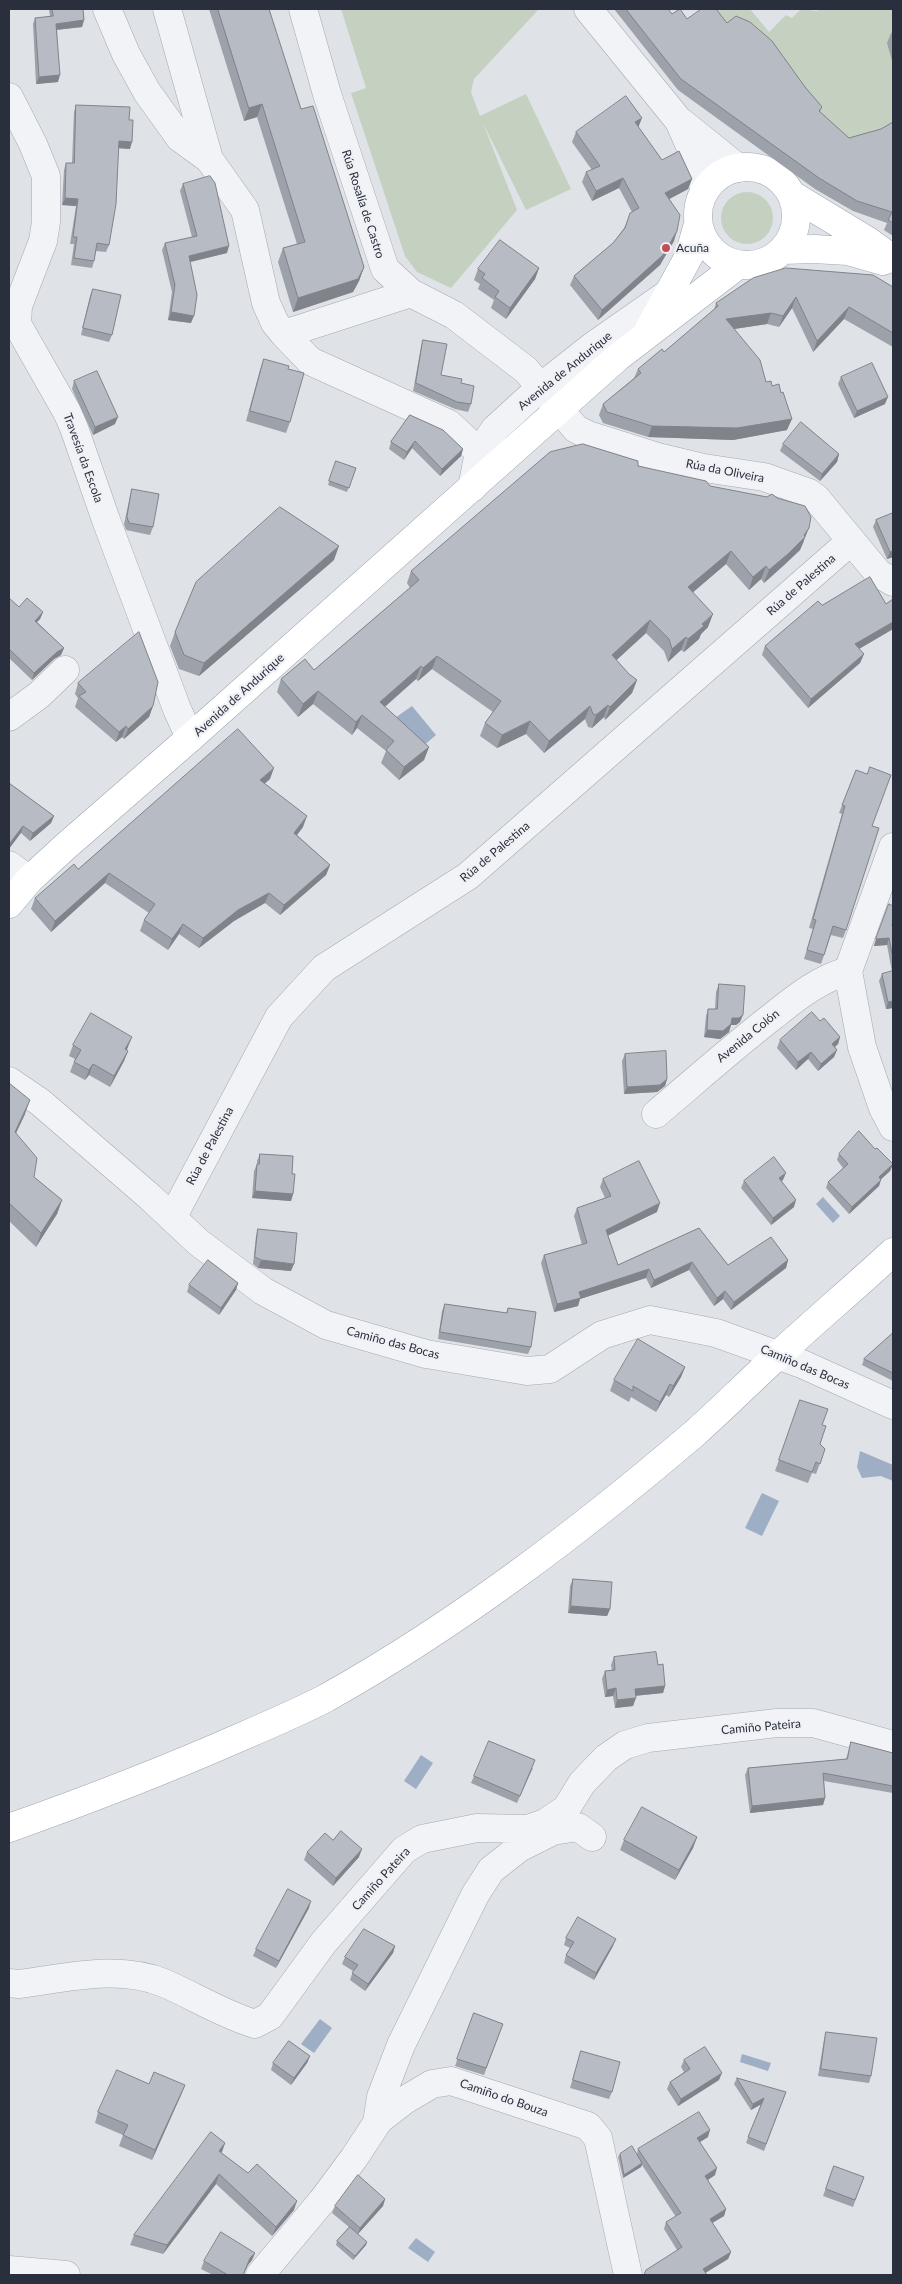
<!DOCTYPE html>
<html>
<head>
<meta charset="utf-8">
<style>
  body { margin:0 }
  #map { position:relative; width:902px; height:2284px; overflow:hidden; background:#dfe2e7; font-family:Lato,sans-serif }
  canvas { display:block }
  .frame { position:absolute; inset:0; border:10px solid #292f3d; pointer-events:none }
</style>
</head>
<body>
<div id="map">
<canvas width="902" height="2284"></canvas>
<div class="frame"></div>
</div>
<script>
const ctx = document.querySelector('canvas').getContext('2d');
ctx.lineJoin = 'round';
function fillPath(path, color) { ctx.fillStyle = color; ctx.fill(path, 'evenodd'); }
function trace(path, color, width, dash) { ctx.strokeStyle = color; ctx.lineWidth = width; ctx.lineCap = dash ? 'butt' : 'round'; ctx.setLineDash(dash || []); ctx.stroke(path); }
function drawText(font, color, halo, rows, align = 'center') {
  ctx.font = font + ' Lato,sans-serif'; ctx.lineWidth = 4.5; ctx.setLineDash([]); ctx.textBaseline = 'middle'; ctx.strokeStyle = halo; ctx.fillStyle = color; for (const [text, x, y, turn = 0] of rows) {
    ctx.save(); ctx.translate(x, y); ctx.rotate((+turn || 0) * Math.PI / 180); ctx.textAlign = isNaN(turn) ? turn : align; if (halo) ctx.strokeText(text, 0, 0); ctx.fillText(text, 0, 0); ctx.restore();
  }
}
fillPath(new Path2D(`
  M341 9H539L474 79 471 92 480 116 526 94 571 189 526 210 483 123 517 210 451 288 417 272 405 256 351 93 366 88Z
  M711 9H750L769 32 786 15 792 18 801 9 817 11 819 9 842 10 893 9V130L845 149 723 34Z
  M721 218a26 26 0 1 1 52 0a26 26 0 1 1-52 0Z`), '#c4d1c1');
fillPath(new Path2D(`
  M412 706 436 735 421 748 392 720Z
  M823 1197 840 1216 833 1223 816 1204Z
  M860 1451 893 1465V1481L881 1476 862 1478 857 1467Z
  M762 1493 779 1501 762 1536 745 1528Z
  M421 1755 433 1763 416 1789 404 1781Z
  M320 2019 332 2028 314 2053 301 2044Z
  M742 2054 771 2063 768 2071 740 2062Z
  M416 2238 435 2252 428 2262 408 2248Z`), '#9daec5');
const minor = new Path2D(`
  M107 9 126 54 147 92 180 138 209 159
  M167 9 209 159 245 210 266 303 275 323 284 334 411 293
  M303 9 327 94 385 269 411 293 454 315 526 370 576 429 588 435 658 457 704 468 764 477 809 493 816 498 878 573 893 582
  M588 9 679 121 696 160 705 191
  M9 97 33 144 46 176V222L43 241 18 306 17 324 67 412 74 428 106 520 177 709 190 738
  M681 122 738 168
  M284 334 310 361 449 424 479 452
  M472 488 479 452 495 429 541 387 593 346 666 295
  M9 717 39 695 65 670
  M893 847 848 971 862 1047 883 1108 893 1127
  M9 865 29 880
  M9 1081 40 1102 150 1197 198 1242 263 1291 326 1325 426 1354 527 1371 550 1369 602 1335 650 1320 716 1333 802 1364 893 1405
  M656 1114C695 1081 733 1047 773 1016 797 997 819 979 848 971
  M172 1218 279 1017 324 968 468 876 851 541
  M9 1983 19 1984C65 1978 119 1964 164 1983 194 1996 222 2014 255 2024L270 2016 324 1942 404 1850 422 1839 477 1828 528 1829 545 1823 566 1809 582 1783 606 1758 625 1745 648 1738 777 1723H813L893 1745
  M377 2123 381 2097 401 2045 475 1895 491 1870 519 1848 553 1831 578 1827 592 1837
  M9 2270 66 2275
  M260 2275 322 2201 354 2158 379 2120 405 2100 432 2084 451 2081 588 2126 598 2138 628 2275`);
const major = new Path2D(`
  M698 216a49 49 0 1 1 98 0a49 49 0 1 1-98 0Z
  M792 195 868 241 893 259
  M783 250 814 249 848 251 883 261
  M649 329 689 256 698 224
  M9 904 29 880 66 846 190 738 618 357 738 265
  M9 1828C88 1800 166 1770 243 1736 271 1724 299 1712 326 1698 458 1624 580 1531 695 1433 723 1408 750 1381 777 1356 815 1321 855 1287 893 1252`);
trace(minor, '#a5a9b1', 29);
trace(major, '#a0a6b2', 29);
trace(minor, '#f2f3f6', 28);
trace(major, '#fff', 28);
fillPath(new Path2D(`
  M49 9H83L84 20 82 27 57 30 58 82 36 84 33 24 35 18 50 17Z
  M209 9H269L301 109 364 267 359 281 353 292 293 312 278 262 283 248 297 244 257 117 244 121Z
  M614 9H668L672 14 687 19 727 23 805 87 822 107 820 112 849 138 881 129 893 122V236L884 230 887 223 853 211 815 189 678 90Z
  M893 32V64L887 43 891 33Z
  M76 105 129 120 130 149 118 148 109 245 106 252 96 251 94 261 92 268 71 265 74 244H70L76 206 62 205 64 170 66 163H72L74 112Z
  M638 127 662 160 692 179 688 189 669 199 674 241 660 265 598 320 570 285 574 276 613 243 624 228 632 212 619 188 592 201 582 182 586 172 592 170 572 142 576 132Z
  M183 184 227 253 190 262 191 323 168 320 172 292 162 250 165 243 192 237 180 191Z
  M539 268 535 279 506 319 491 308 494 300 478 289 480 284 474 280 478 269Z
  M893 287V347L844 319 813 352 792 308 779 327 767 324 734 329 766 382 787 430 733 440 648 437 603 423 599 415 603 404 634 378 638 369 664 352 714 310 716 303Z
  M93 289 112 335 109 342 81 335 90 296Z
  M423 340 441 375 461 383 471 404 468 412 455 409 413 391 421 347Z
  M264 359 288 369 290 422 286 433 246 421 260 370Z
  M841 377 885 404 854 418 838 384Z
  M74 381 115 424 93 435 72 389Z
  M410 415 463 449 461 456 440 476 412 448 404 460 389 449 391 442Z
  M783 444 839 454 837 462 820 481 780 451Z
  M336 461 356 468 347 492 328 485Z
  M638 466 710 486 804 541 800 550 783 566 764 583 761 579 749 590 726 564 693 592 708 627 701 634 699 639 684 652 681 650 668 662 664 651 646 633 616 660 629 674 637 680 632 693 605 720 604 717 592 728 588 727 585 719 544 753 526 734 497 748 480 736 485 723 493 712 432 669 418 681 416 679 385 707 429 747 424 760 399 780 381 763 386 751 357 728 352 735 313 704 298 717 277 692 281 679 314 670 410 588 407 583 411 571Z
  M132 489 153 527 150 535 126 530 124 524 130 496Z
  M893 513V557L887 559 873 527 876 520Z
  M334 560 199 676 179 669 170 646 175 632Z
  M9 598 19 607 43 612 40 619 37 622 64 648 61 655 54 659 32 680 9 658Z
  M893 599V629L859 649 864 654 860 663 808 708 762 655 765 646 822 605 886 604Z
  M78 683 153 706 149 717 124 739 122 737 116 742 75 707 78 698 75 694Z
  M856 770 872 826 846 930 843 938 831 935 821 964 804 959 813 929 809 928 842 814 839 813Z
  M270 779 264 784 303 827 297 835 330 865 326 875 280 915 265 903 234 921 199 948 179 934 168 950 140 931 144 920 149 913 105 883 51 932 31 909 35 898 78 869Z
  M9 783 54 816 51 823 30 841 21 833Z
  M889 904 892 926H893V1008L886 1009 879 981 882 974 892 972 887 945 874 946Z
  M719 984 740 1022 736 1025H731L729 1032 720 1039 704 1037 706 1016 708 1009H715L716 992Z
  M820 1021 840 1037 838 1044 835 1047 837 1050 834 1057 818 1071 808 1059 796 1070 777 1048 780 1040Z
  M73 1045 128 1047 127 1050 128 1051 124 1061 110 1087 89 1075 85 1080 70 1072 75 1059 69 1056Z
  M625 1054 667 1079 665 1086 657 1092 624 1094 622 1061Z
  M9 1083 25 1114 16 1133 34 1177 62 1200 57 1214 36 1247 9 1221Z
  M875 1149 893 1164 890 1171 881 1179 879 1186 849 1214 826 1188 828 1182 843 1168 837 1160 839 1154Z
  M260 1154 292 1174 293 1194 291 1201 252 1198 254 1171 257 1164V1161Z
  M603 1179 657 1212 608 1235 618 1265 699 1228 728 1265 788 1260 786 1268 731 1310 723 1299 714 1306 689 1270 651 1288 646 1278 580 1299 578 1306 554 1312 541 1263 544 1255 582 1245 574 1216 577 1208 605 1198 600 1187Z
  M783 1180 781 1181 794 1207 771 1225 741 1188 744 1181Z
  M258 1229 291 1271 258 1268 253 1264 256 1236Z
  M238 1283 236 1290 219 1315 187 1292 189 1285Z
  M445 1304 506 1313 508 1308 531 1347 528 1354 438 1339 442 1311Z
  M893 1333V1381L862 1365 864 1359Z
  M685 1367 681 1377 669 1397 666 1395 656 1412 631 1397 629 1402 610 1391 614 1380Z
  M800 1400 822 1425 820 1444 825 1449 816 1474 812 1473 808 1483 775 1471Z
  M573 1579 610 1609 607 1616 568 1613 570 1586Z
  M614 1657 658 1665 665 1686 663 1693 635 1696 633 1706 615 1708 613 1696 605 1697 602 1679 605 1671H612L611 1665Z
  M851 1742 893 1753V1793L824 1781 825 1798 823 1805 750 1813 745 1775 748 1768 846 1759Z
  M533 1768 517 1803 471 1783 474 1776Z
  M697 1837 693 1848 675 1880 620 1850 624 1840Z
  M333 1840 359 1857 333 1886 304 1860 307 1852Z
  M309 1908 276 1968 253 1956 256 1949Z
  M566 1938 613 1946 594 1980 564 1963 566 1955 570 1948 564 1945Z
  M395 1946 393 1953 365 1991 350 1980 353 1971 342 1964 345 1957Z
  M474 2013 503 2024 484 2075 455 2066Z
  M826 2032 871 2076 869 2083 818 2076 824 2040Z
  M581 2051 612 2092 609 2099 570 2088Z
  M310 2056 307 2063 291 2085 271 2070 273 2063Z
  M684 2060 719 2080 678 2106 667 2089 670 2082 684 2072 681 2067Z
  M737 2078 786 2092 764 2151 746 2143 761 2104 751 2110 734 2084Z
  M149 2084 185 2085 181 2095 152 2160 119 2146 123 2135 95 2123 98 2112Z
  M708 2137 700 2142 715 2175 708 2180 726 2209 724 2216 712 2223 731 2252 728 2259 705 2273 677 2250 664 2229 666 2222 676 2217 642 2165 641 2167 623 2178 618 2157 620 2154H637L638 2149Z
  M225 2143 221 2153 294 2210 272 2236 216 2184 163 2254 130 2245 134 2235Z
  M834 2166 864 2177 853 2207 823 2196Z
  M385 2199 383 2206 358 2234 366 2245 353 2260 336 2245 337 2241 349 2227 332 2213 335 2206Z
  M255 2253 252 2260 248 2265 243 2275H213L201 2269 204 2261Z`), '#9da1a9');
fillPath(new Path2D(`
  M84 20 82 27 54 30 56 24Z
  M60 75 58 82 36 84 39 77Z
  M262 104 257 117 244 121 249 108Z
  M642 118 638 128 635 122Z
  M119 141 132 142 130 149 116 148Z
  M623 178 619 188 592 201 596 191Z
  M692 179 688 189 662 203 665 193Z
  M65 198 78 199 76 206 62 205Z
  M677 231 674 241 660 265 598 320 602 310Z
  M229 246 227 253 186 263 189 256Z
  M364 267 359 281 353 292 293 312 298 298Z
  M539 268 535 279 506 319 510 308Z
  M796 297 792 308 779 327 783 316Z
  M849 307 844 319 813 352 817 341Z
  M171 312 194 316 191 323 168 320Z
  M771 313 767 324 721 331 726 319Z
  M888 397 885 404 854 418 857 411Z
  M118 417 115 424 93 435 95 427Z
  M792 419 787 430 733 440 648 437 652 426Z
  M415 441 412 448 404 460 407 452Z
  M463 449 461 456 440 476 442 469Z
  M839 454 837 462 820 481 822 474Z
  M809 528 800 550 783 566 764 583 769 570 804 535Z
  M339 546 334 560 199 676 204 663Z
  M731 551 726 564 684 600 688 587Z
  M893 551V557L887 559 890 552Z
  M766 566 761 579 749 590 753 577Z
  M43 612 40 619 32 627 35 621Z
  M713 614 708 627 701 634 699 639 684 652 688 639Z
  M650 620 646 633 608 668 612 655Z
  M893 622V629L852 653 855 644Z
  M686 637 681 650 668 662 672 649Z
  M64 648 61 655 54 659 32 680 34 673 57 652Z
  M864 654 860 663 808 708 811 699Z
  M437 656 432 669 418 681 423 668Z
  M421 666 416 679 375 715 380 702Z
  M637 680 632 693 605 720 610 707Z
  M318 691 313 704 298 717 303 704Z
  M608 705 604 717 592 728 596 715Z
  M153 706 149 717 124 739 128 729Z
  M590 706 585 719 544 753 549 741Z
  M362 715 357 728 352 735 356 722Z
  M530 721 526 734 497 748 502 735Z
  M126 726 122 737 116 742 119 732Z
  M429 747 424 760 399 780 404 767Z
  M274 768 270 779 256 791 260 780Z
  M54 816 51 823 30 841 33 833Z
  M307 816 303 827 290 844 294 833Z
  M23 826 21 833 9 849V843Z
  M330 865 326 875 280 915 284 905Z
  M109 873 105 883 51 932 55 921Z
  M269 893 265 903 234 921 199 948 203 938 238 910Z
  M183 924 179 934 168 950 172 939Z
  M889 938 887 945 874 946 876 939Z
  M893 1001V1008L886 1009 888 1002Z
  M743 1015 740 1022 736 1025H731L729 1032 720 1039 704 1037 707 1030 732 1018Z
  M132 1037 128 1047 121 1060 125 1049Z
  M840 1037 838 1044 830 1051 832 1044Z
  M837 1050 834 1057 818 1071 821 1064Z
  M128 1051 124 1061 110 1087 114 1076Z
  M811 1052 808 1059 796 1070 798 1062Z
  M93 1064 89 1075 85 1080 89 1070Z
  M667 1079 665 1086 657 1092 624 1094 627 1087Z
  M30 1100 25 1114 10 1146 15 1132Z
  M893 1164 890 1171 876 1184 879 1177Z
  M786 1173 783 1180 776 1185 779 1178Z
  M881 1180 879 1186 849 1214 852 1207Z
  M255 1191 293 1194 291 1201 252 1198Z
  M62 1200 57 1214 36 1247 41 1233Z
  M796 1200 794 1207 771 1225 773 1218Z
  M660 1203 657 1212 603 1238 606 1230Z
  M261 1260 294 1264 291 1271 258 1268Z
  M788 1260 786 1268 731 1310 734 1302Z
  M692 1262 689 1270 651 1288 654 1280Z
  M649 1269 646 1278 580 1299 578 1306 554 1312 557 1304 579 1292Z
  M238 1283 236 1290 219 1315 221 1308Z
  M725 1291 723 1299 714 1306 717 1298Z
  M685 1367 681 1377 669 1397 673 1386Z
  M670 1384 666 1395 656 1412 660 1402Z
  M571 1606 610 1609 607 1616 568 1613Z
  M665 1686 663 1693 632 1696 635 1689Z
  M616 1688 613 1696 605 1697 607 1690Z
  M636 1698 633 1706 615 1708 617 1700Z
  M825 1798 823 1805 750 1813 752 1806Z
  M697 1837 693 1848 675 1880 679 1870Z
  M362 1849 359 1857 333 1886 336 1878Z
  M311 1901 309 1908 276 1968 279 1961Z
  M616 1939 613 1946 594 1980 596 1973Z
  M395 1946 393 1953 365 1991 368 1984Z
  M310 2056 307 2063 291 2085 294 2078Z
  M722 2073 719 2080 678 2106 681 2099Z
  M185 2085 181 2095 152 2160 155 2150Z
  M764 2098 762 2104 751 2110 753 2104Z
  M710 2130 708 2137 695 2145 697 2138Z
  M225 2143 222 2152 215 2161 219 2151Z
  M642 2163 641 2167 623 2178 624 2175Z
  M717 2168 715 2175 703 2183 705 2176Z
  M219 2174 216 2184 163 2254 167 2245Z
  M385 2199 383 2206 357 2235 360 2228Z
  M297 2201 294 2210 272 2236 276 2227Z
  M726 2209 724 2216 707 2226 710 2219Z
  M367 2242 366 2245 353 2260 355 2256Z
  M731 2252 728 2259 702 2275 703 2269Z
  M255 2253 252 2260 248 2265 243 2275 250 2258Z`), '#808389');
const building = new Path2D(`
  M52 9H83L84 20 56 24 60 75 39 77 35 18 53 16Z
  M218 9H269L301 109 313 106 364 267 358 279 298 298 283 248 305 242 262 104 249 108Z
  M626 9H668L672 14 680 9 687 19 701 9H716L727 23 736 16 750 22 772 41 805 87 822 107 819 111 849 138 881 129 893 122V223L888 220 892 212 857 201 819 178 681 79Z
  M626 96 642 118 635 122 662 160 679 151 692 179 665 193 680 215 677 231 663 255 602 310 574 276 613 243 625 228 630 213 639 208 623 178 596 191 586 172 600 166 576 132Z
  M76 105 130 107 129 120H133L132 142 119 141 116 204 109 245 97 243 94 261 74 258 77 237H73L78 199 65 198 66 163H74Z
  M210 176 215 183 229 246 189 256 197 295 194 316 171 312 175 285 165 243 197 236 183 184Z
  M500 240 539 268 510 308 495 297 499 291 482 278 485 274 478 269Z
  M786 268 873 275 893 287V333L849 307 817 341 796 297 783 316 771 313 726 319 760 360 766 382 771 381 772 386 779 384 781 393 783 392 792 419 737 428 652 426 607 412 603 404 641 373 638 369 662 349 664 352 718 306 716 303 753 278Z
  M93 289 121 295 112 335 83 328Z
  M423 340 447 344 441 375 462 379 461 383 474 386 471 404 457 402 416 383Z
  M264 359 289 366 288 369 304 373 290 422 250 411Z
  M872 363 888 397 857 411 841 377Z
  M97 371 118 417 95 427 74 381Z
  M410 415 443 430 463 449 442 469 415 441 407 452 391 442Z
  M801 422 839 454 822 474 783 444Z
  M583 444 638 461V466L706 481 710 486 767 497 772 494 777 498 805 506 811 517 809 528 804 535 805 537 788 554 769 570 766 566 753 577 731 551 688 587 713 614 702 624 704 626 688 639 686 637 672 649 669 639 650 620 612 655 629 674 637 680 610 707 608 705 596 715 593 714 590 706 549 741 530 721 502 735 485 723 501 701 437 656 423 668 421 666 380 702 429 747 404 767 386 750 394 741 362 715 356 722 318 691 303 704 281 679 305 659 314 670 419 580 411 571 550 452Z
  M336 461 356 468 349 488 329 481Z
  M132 489 159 494 153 527 129 523 127 517Z
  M280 507 339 546 204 663 184 655 175 632 196 582Z
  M893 513V551L890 552 876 520Z
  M870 577 886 604 893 599V622L855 644 864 654 811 699 765 646 818 601 822 605Z
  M9 598 19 607 27 598 43 612 35 621 64 648 57 652 34 673 9 649Z
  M139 632 158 682 153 706 128 729 126 726 119 732 79 696 86 692 78 683Z
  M238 729 274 768 260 780 307 816 294 833 330 865 284 905 269 893 238 910 203 938 183 924 172 939 144 920 155 904 109 873 55 921 35 898 74 864 78 869Z
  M870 767 891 775 872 826 879 828 846 930 833 926 824 955 807 950 816 920 813 919 845 806 842 805 856 770 867 774Z
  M9 783 54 816 33 833 23 826 10 843H9Z
  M889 904 893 906V918L892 926H893V958L889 938 876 939Z
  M893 971V1001L888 1002 882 974Z
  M719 984 745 986 743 1015 739 1018H732L731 1024 723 1031 707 1030 708 1009H717Z
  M812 1012 820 1021 824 1018 840 1037 832 1044 837 1050 821 1064 811 1052 798 1062 780 1040Z
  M91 1013 132 1037 125 1049 128 1051 114 1076 93 1064 89 1070 74 1062 81 1050 73 1045Z
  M666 1051 667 1079 660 1085 627 1087 625 1054Z
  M9 1083 30 1100 15 1132 37 1158 34 1177 62 1200 41 1233 9 1203Z
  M859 1131 875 1149 877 1148 893 1164 879 1177 881 1180 852 1207 828 1182 848 1164 839 1154Z
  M260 1154 293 1156 292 1174H295L293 1194 255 1191 257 1164H259Z
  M774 1157 786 1173 779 1178 796 1200 773 1218 744 1181Z
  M639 1161 660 1203 606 1230 618 1265 699 1228 728 1265 771 1237 788 1260 734 1302 725 1291 717 1298 692 1262 654 1280 649 1269 579 1292 581 1298 557 1304 544 1255 587 1243 577 1208 611 1196 603 1179Z
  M258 1229 297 1233 294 1264 261 1260 255 1257Z
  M208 1260 238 1283 221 1308 189 1285Z
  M445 1304 507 1313 508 1308 536 1312 531 1347 440 1332Z
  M893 1333V1373L864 1359Z
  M638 1339 685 1367 673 1386 670 1384 660 1402 633 1386V1391L614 1380Z
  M800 1400 828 1409 822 1425 826 1426 820 1444 825 1449 820 1464 816 1462 812 1472 779 1460Z
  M573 1579 612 1582 610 1609 571 1606Z
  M656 1652 658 1665 663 1664 665 1686 635 1689 636 1698 617 1700 616 1688 607 1690 605 1671 615 1670 614 1657Z
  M489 1741 535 1760 520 1796 474 1776Z
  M851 1742 893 1753V1786L823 1773 825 1798 752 1806 748 1768 847 1759Z
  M642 1807 697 1837 679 1870 624 1840Z
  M341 1831 362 1849 336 1878 307 1852 325 1833 333 1840Z
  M288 1889 311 1901 279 1961 256 1949Z
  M578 1917 616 1939 596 1973 566 1955 574 1942 566 1938Z
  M364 1929 395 1946 368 1984 352 1973 358 1965 345 1957Z
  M474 2013 503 2024 486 2068 457 2059Z
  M826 2032 877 2038 871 2076 821 2069Z
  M289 2041 310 2056 294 2078 273 2063Z
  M705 2047 722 2073 681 2099 670 2082 690 2069 684 2060Z
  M581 2051 620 2062 612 2092 573 2080Z
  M117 2070 149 2084 154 2072 185 2085 155 2150 123 2135 128 2125 98 2112Z
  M737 2078 786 2092 766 2144 748 2137 764 2098 753 2104Z
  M699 2112 710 2130 697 2138 717 2168 705 2176 726 2209 710 2219 731 2252 703 2269 707 2275H644L646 2270 682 2247 666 2222 681 2213 638 2149Z
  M211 2132 225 2143 219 2151 248 2173 257 2164 297 2201 276 2227 219 2174 167 2245 134 2235Z
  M632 2146 642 2163 624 2175 620 2154Z
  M834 2166 864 2177 855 2200 826 2189Z
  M358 2175 385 2199 360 2228 335 2206Z
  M350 2227 367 2242 355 2256 337 2241Z
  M221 2232 255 2253 250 2258 243 2275H228L204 2261Z`);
fillPath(building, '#b7bbc4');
trace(building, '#808389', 1);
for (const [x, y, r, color] of [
  [666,248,5,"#c34e58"]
]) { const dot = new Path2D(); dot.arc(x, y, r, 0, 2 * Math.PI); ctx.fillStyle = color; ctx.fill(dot); trace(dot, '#eff1f5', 2); }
drawText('12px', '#292f3d', '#eff1f5', [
  ["Rúa Rosalía de Castro",363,204,72],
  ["Avenida de Andurique",565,371,-39],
  ["Travesía da Escola",83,458,70],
  ["Rúa da Oliveira",725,471,11],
  ["Rúa de Palestina",801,585,-41],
  ["Avenida de Andurique",239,695,-42],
  ["Rúa de Palestina",495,852,-40],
  ["Avenida Colón",748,1036,-39],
  ["Rúa de Palestina",210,1146,-62],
  ["Camiño das Bocas",393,1343,15],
  ["Camiño das Bocas",805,1367,23],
  ["Camiño Pateira",761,1727,-5],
  ["Camiño Pateira",381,1879,-48],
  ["Camiño do Bouza",504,2098,19]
]);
drawText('12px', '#292f3d', '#eff1f5', [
  ["Acuña",676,248]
], 'left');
</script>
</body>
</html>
